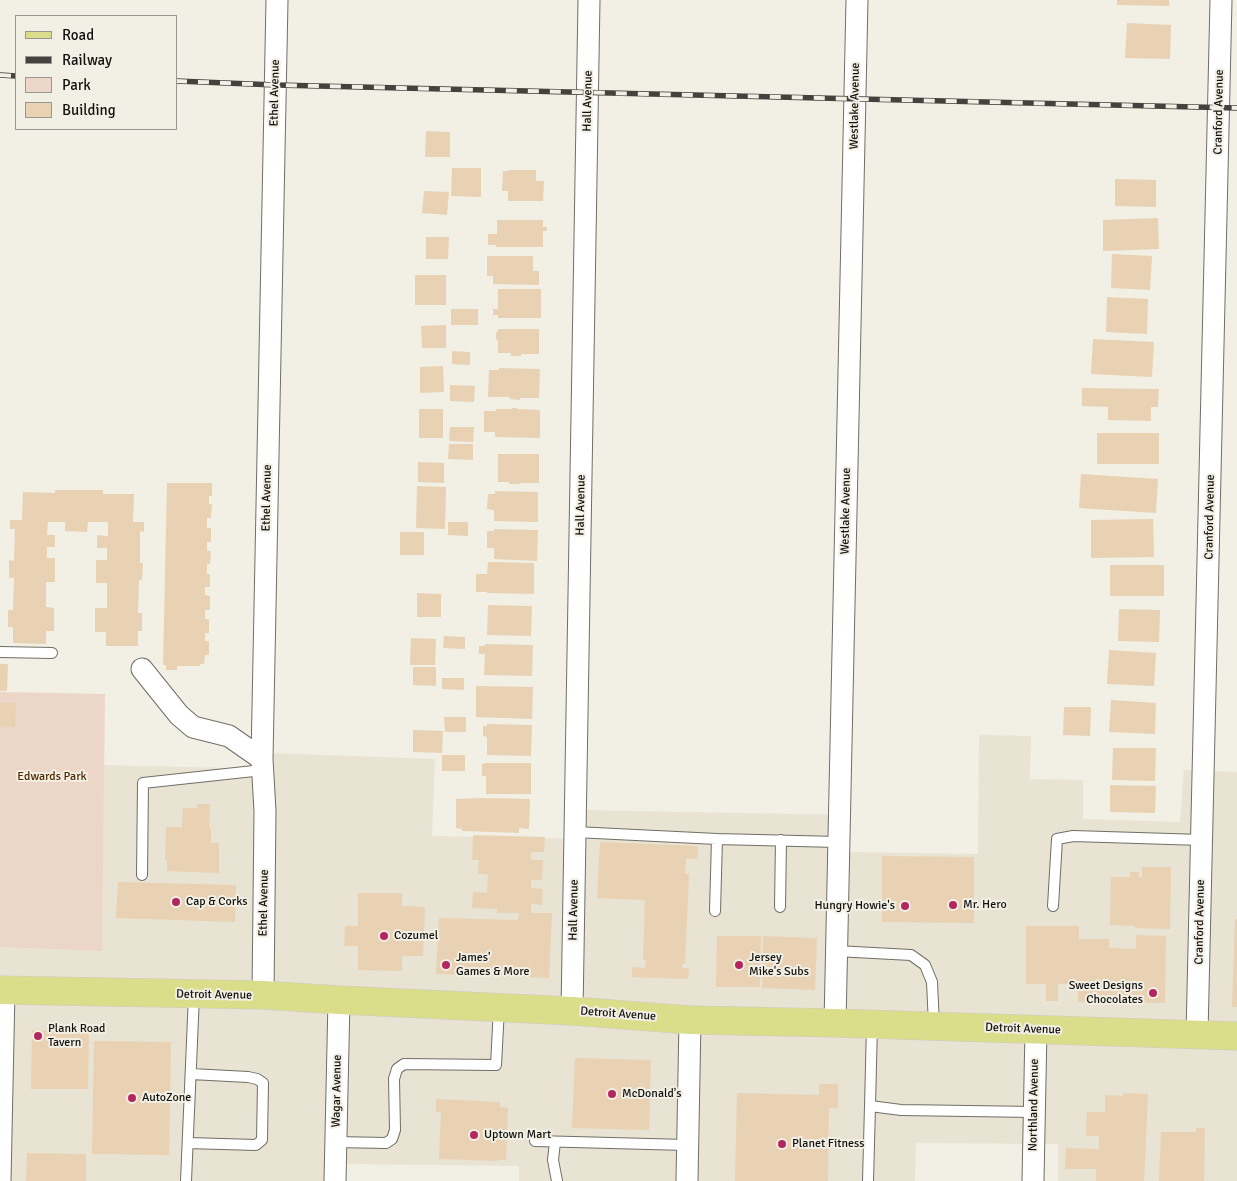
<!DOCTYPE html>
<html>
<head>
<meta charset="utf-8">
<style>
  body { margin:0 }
  #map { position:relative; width:1237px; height:1181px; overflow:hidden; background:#f2efe5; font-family:Signika,sans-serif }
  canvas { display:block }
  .legend { position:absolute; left:15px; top:15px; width:162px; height:115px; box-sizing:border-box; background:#f2efe5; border:1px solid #99978f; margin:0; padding:6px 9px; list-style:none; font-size:15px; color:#13120f }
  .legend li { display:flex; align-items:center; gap:10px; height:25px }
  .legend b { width:25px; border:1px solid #99978f }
</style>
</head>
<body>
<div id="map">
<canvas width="1237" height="1181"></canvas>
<ul class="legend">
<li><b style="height:6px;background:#dadd89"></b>Road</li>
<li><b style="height:6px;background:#44423e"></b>Railway</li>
<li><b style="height:14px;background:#ebd6c8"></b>Park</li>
<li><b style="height:14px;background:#e8d2b3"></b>Building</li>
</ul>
</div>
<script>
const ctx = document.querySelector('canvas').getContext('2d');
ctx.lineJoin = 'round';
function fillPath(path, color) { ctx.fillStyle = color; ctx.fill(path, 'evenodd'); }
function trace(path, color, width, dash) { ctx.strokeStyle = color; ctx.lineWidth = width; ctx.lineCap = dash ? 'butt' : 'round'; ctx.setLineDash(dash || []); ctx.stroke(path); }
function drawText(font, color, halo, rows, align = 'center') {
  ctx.font = font + ' Signika,sans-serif'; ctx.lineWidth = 4; ctx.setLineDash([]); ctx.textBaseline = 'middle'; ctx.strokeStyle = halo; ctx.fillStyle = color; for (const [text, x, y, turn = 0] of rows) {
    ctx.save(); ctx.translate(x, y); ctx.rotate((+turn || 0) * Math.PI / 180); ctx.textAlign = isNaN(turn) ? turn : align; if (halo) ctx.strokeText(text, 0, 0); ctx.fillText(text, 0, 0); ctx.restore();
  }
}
fillPath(new Path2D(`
  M979 735 1031 736 1030 779 1083 780V819L1180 822 1184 770 1237 772V1181H1058V1144L916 1143 915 1181H519V1166L341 1164 340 1181H0V947L102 951 104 765 268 769 267 753 435 759 432 836 579 839 581 810 843 815 842 852 978 854Z`), '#e8e3d2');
fillPath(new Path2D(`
  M0 692 105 694 102 951 0 947Z`), '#ebd6c8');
fillPath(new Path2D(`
  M1117 0H1169V6L1117 5Z
  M1127 23 1171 25 1170 59 1125 58Z
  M426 131 450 132V157H425Z
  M452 168H481V197L451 196Z
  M508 170H536V181H544L543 201H508V191H502L503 171H509Z
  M1115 179 1156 180V207L1115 206Z
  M424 191 449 192 447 215 422 213Z
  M1158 218 1159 249 1103 251V220Z
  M497 220H543V227H547V231H543V247H496V245H488V234H497Z
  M426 237H449L448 259H426Z
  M1112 254 1152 256 1150 290 1111 288Z
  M487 256H533V271H539V285L493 284V276H487Z
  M415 275H446V305H415Z
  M498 289H541V318H498V315H493V309H498Z
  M1107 297 1148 299 1147 334 1106 332Z
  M451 309H478V325H451Z
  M446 325V348H422L421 326Z
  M498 329H539V354H521V356H511V353H498V341L496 339V333L498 331Z
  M1093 339 1154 342 1152 377 1091 374Z
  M452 351 470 352V365L452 364Z
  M443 366 444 392 420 393V367Z
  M499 368 540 369 539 398H520V400L510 399 509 397H488L489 370H499Z
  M450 385 475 386 474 402 450 401Z
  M1082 388 1159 389 1158 407H1151V421L1108 420V407L1082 406Z
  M512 408H517V409L540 410V438L495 437V432H484V411H496V409H512Z
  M419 409H443V438H419Z
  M450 427H474L473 442 449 441Z
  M1097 433H1159V464H1097Z
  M449 444H473V460L448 459Z
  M498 454H539V483H520V484H509V482H498Z
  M418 462 444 463V483L418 482Z
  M1081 474 1158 479 1156 513 1079 508Z
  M167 483H212V496H209V504H212L211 518H207V528H211V542H207V551H211L210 564H207V574H210V587H205V595L210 596V610H205V619H209V633H205V641H209V655H205L204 664H200V666H177V670H166V665H163Z
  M417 486 446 487 445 529 416 528Z
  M55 490H103V494H134L133 522H144V532L140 531V563H143L142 580H139L138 613H142V631H138V646H106V632H95V608H107V583H96V560H107V548H97V535L108 536V522H88L87 532 65 531V522H48L47 535H55V547H47V558H55V582H46V607L54 608V631H46V644L13 643V627H8V610H13L14 578H9V560L14 561 15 529H10V520H22L23 492 55 493Z
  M495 491 538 492V522L494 521V510L487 509 488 494H495Z
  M1153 519 1154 557 1091 558V520Z
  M448 522H468V536L448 535Z
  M494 529 538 530 537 561 494 559V548H487V531H494Z
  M400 532H424V555H400Z
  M488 562 534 563V594L487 593V592H476V574H487Z
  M1110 565H1164V596H1110Z
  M417 593 441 594V617H417Z
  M488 605 532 606 531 636 487 635Z
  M1119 609 1160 610 1159 642 1118 641Z
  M444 636 465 637V649L443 648Z
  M411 638 436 639 435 665H410Z
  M485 644 533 645 532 676 484 675 485 654H479V646H485Z
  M1109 650 1156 653 1154 686 1107 684Z
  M0 664H8L7 691H0Z
  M413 667H436V686L413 685Z
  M442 678H464V690L442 689Z
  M476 686 533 687 532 719 476 717Z
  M1111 700 1156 703 1155 734 1109 732Z
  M0 703H16L15 727 0 726Z
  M1064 707H1091L1090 736 1063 735Z
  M444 717H466V732H445Z
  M487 724 532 725 531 756 487 755V737L483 736V726H487Z
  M413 730 443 731 442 753 413 752Z
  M1113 748H1156L1155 781 1112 780Z
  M442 755H465V771H442Z
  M486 763H531V794H486V776H482V764Z
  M1110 785 1156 786 1155 813 1110 812Z
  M481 798 530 799 529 829 519 828V833L462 831V829L456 828V799Z
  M197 804H210L209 828H211V843H219V873L167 871V860H165L166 827H182L183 808H197Z
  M473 835 545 837 544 852H531V860H543L542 880H531V888L543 889 542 905 531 904V913H552L549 978 436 974 439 918 518 920 519 913H497V909L472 908 473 892 487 893 488 874H478L479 860H472Z
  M600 842 698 846 697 859 686 858 685 874H689L685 964H682V968H689L688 979 632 977V967L645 968 646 960H643L645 900 597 898Z
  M882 856 974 857V923L882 922Z
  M1142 867H1171L1170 929 1135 928V926L1110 925 1111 877H1130V872H1139V877H1142Z
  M118 882 236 885 235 922 116 918Z
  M358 893H402V906L425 907 423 956H402V971L358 970V946H344L345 926H358Z
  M1235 919H1237V1007H1232Z
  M1026 926H1079V939H1109V948L1136 949V935L1166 936 1165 1003 1078 1002V984H1058V1001H1046V984H1026Z
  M717 936H761L760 987H716Z
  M763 936 817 938 815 990 762 988Z
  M32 1030 89 1031 88 1089H31Z
  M94 1041 171 1042 169 1155 92 1154Z
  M575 1058 651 1060 649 1130 572 1128Z
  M819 1084H838V1108H829L828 1181H735L737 1093 819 1095Z
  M1123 1093 1148 1094 1144 1181H1096V1169H1065L1066 1148 1099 1149V1136H1086L1087 1112H1105V1095L1123 1096Z
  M436 1099 500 1102V1107L508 1108 506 1160H498V1161L439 1159 441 1112H436Z
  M1196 1128H1205L1204 1181H1159L1161 1132H1196Z
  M27 1153 86 1154V1181H26Z`), '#e8d2b3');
const lane = new Path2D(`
  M0 652 52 653
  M575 832 717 839
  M142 875 143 783 263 770
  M1053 906 1057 839 1073 836 1202 840
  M780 907 781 840
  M715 911 717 839 838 842
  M836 951 911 955 925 965 932 982 934 1025
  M872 1025 870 1106 901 1110 1034 1112
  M535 1141 687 1145
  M336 1142 386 1143 392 1139 395 1130 394 1079 397 1069 404 1064 496 1065 499 1008
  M555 1142 553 1160 557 1181
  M188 1143 256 1145 262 1140 263 1083 257 1079 248 1077 191 1074
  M186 1181 194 995
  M868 1181 870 1106`);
const street = new Path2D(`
  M142 669 179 715 193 727 229 736 262 759
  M263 995 265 811 262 759 277 0
  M572 1011 589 0
  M835 1023 857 0
  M1197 1034 1221 0
  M0 1181 4 990
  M335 1181 339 1000
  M687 1181 690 1020
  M1033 1181 1036 1029`);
const primary = new Path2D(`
  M0 990 263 995 339 1000 572 1011 690 1020 835 1023 1237 1036`);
trace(lane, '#706e66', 12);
trace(street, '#706e66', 23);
trace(primary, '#cbcbca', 29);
trace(lane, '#fff', 10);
trace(street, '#fff', 21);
trace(primary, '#dadd89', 28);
const rail = new Path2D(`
  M0 75 16 76
  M176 81 276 85 1237 108`);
trace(rail, '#44423e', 5.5);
trace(rail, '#f2efe5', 4, [11]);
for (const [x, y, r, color] of [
  [176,902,5,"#b4275e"],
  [953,905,5,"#b4275e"],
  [905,906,5,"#b4275e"],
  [384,936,5,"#b4275e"],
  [446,965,5,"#b4275e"],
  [739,965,5,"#b4275e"],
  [1153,993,5,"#b4275e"],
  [38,1036,5,"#b4275e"],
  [612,1094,5,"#b4275e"],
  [132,1098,5,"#b4275e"],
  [474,1135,5,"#b4275e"],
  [782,1144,5,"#b4275e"]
]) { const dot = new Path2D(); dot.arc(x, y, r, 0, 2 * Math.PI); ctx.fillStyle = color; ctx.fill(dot); trace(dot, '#f2efe5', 2); }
drawText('12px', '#13120f', '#f2efe5', [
  ["Ethel Avenue",275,93,-89],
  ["Hall Avenue",588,101,-89],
  ["Westlake Avenue",855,106,-89],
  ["Cranford Avenue",1219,112,-89],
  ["Ethel Avenue",267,498,-89],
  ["Hall Avenue",581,505,-89],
  ["Westlake Avenue",846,511,-89],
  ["Cranford Avenue",1210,517,-89],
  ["Ethel Avenue",264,903,-89],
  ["Hall Avenue",574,910,-89],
  ["Cranford Avenue",1200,922,-89],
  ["Detroit Avenue",214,995,1],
  ["Detroit Avenue",618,1014,4],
  ["Detroit Avenue",1023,1029,2],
  ["Wagar Avenue",337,1091,-89],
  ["Northland Avenue",1034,1105,-89]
]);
drawText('12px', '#512801', '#f2efe5', [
  ["Edwards Park",52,777]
]);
drawText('12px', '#13120f', '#f2efe5', [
  ["Cap & Corks",186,902],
  ["Mr. Hero",963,905],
  ["Hungry Howie's",895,906,"right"],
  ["Cozumel",394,936],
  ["James'",456,958],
  ["Games & More",456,972],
  ["Jersey",749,958],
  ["Mike's Subs",749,972],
  ["Sweet Designs",1143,986,"right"],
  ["Chocolates",1143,1000,"right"],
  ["Plank Road",48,1029],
  ["Tavern",48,1043],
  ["McDonald's",622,1094],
  ["AutoZone",142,1098],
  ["Uptown Mart",484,1135],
  ["Planet Fitness",792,1144]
], 'left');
</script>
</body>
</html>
